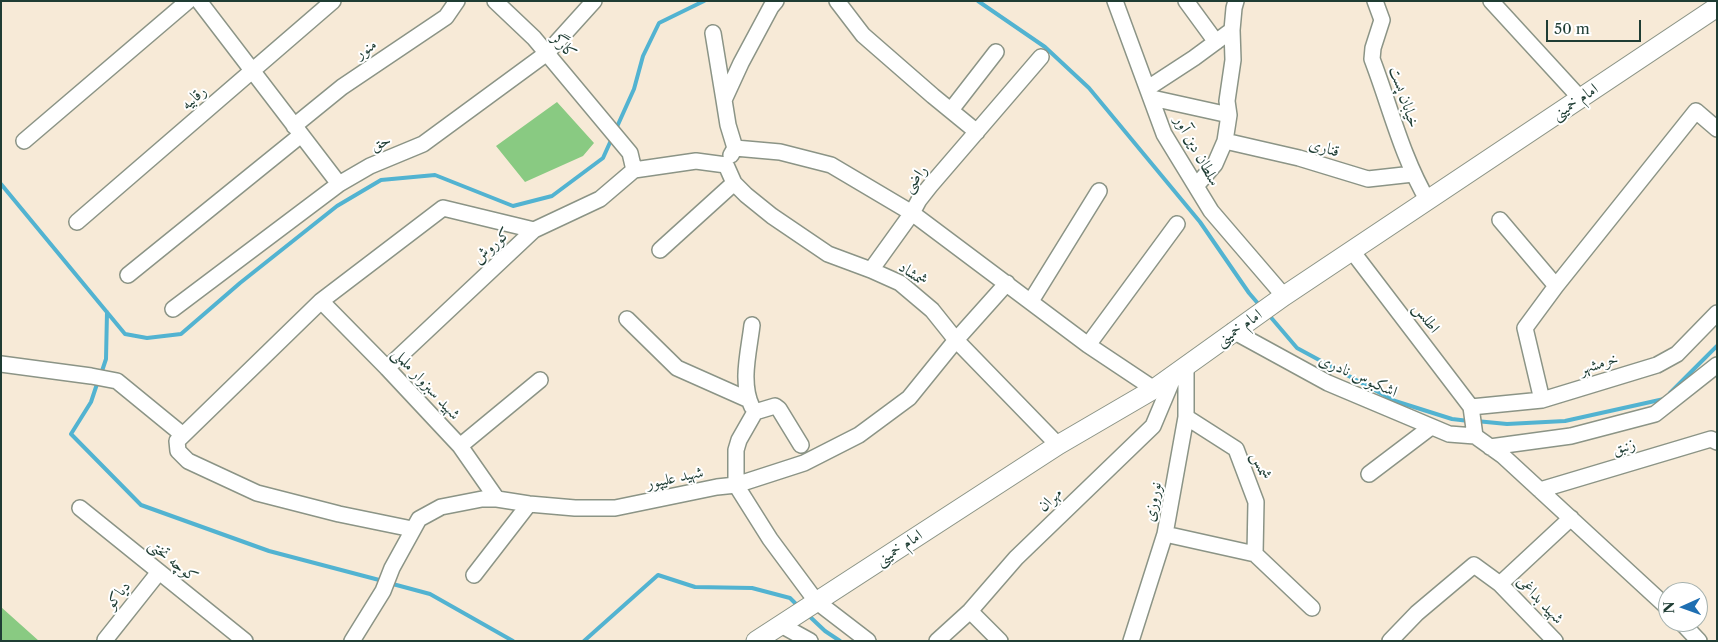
<!DOCTYPE html>
<html>
<head>
<meta charset="utf-8">
<style>
  body { margin:0 }
  #map { position:relative; width:1718px; height:642px; overflow:hidden; background:#f7ead7; font-family:"Libre Caslon Text",serif }
  canvas { display:block }
  .frame { position:absolute; inset:0; border:2px solid #1f3d34; pointer-events:none }
  .north { position:absolute; left:1658px; top:582px; width:50px; height:50px; box-sizing:border-box; background:#fff; border:1px solid #a5b1ae; border-radius:50%; rotate:268deg; font-size:14px; font-weight:700; line-height:20px; text-align:center; color:#1f3d34 }
  .north::after { content:''; display:block; margin:auto; width:18px; height:22px; background:#1f6fb2; clip-path:polygon(50% 0,100% 100%,50% 72%,0 100%) }
  .scale { position:absolute; left:1546px; top:20px; width:95px; height:22px; box-sizing:border-box; border:2px solid #1f3d34; border-top:0; padding-left:6px; font-size:15px; line-height:18px; white-space:nowrap; color:#1f3d34; -webkit-text-stroke:4px #fff; paint-order:stroke }
</style>
</head>
<body>
<div id="map">
<canvas width="1718" height="642"></canvas>
<div class="frame"></div>
<div class="north">N</div>
<div class="scale">50 m</div>
</div>
<script>
const ctx = document.querySelector('canvas').getContext('2d');
ctx.lineJoin = 'round';
function fillPath(path, color) { ctx.fillStyle = color; ctx.fill(path, 'evenodd'); }
function trace(path, color, width, dash) { ctx.strokeStyle = color; ctx.lineWidth = width; ctx.lineCap = dash ? 'butt' : 'round'; ctx.setLineDash(dash || []); ctx.stroke(path); }
function drawText(font, color, halo, rows, align = 'center') {
  ctx.font = font + ' "Libre Caslon Text",Amiri,serif'; ctx.lineWidth = 4; ctx.setLineDash([]); ctx.textBaseline = 'middle'; ctx.strokeStyle = halo; ctx.fillStyle = color; for (const [text, x, y, turn = 0] of rows) {
    ctx.save(); ctx.translate(x, y); ctx.rotate((+turn || 0) * Math.PI / 180); ctx.textAlign = isNaN(turn) ? turn : align; if (halo) ctx.strokeText(text, 0, 0); ctx.fillText(text, 0, 0); ctx.restore();
  }
}
fillPath(new Path2D(`
  M557 102 594 143 583 156 525 182 496 146Z
  M1 607 39 641H1Z`), '#89ca82');
trace(new Path2D(`
  M978 1 1045 47 1089 88 1200 222 1249 293 1261 307
  M616 129 634 89 643 56 659 23 704 1
  M1 184 125 334 147 338 181 334 240 283 337 206 381 180 435 175 513 206 552 196 603 158 612 138
  M1268 314 1297 348 1395 401 1452 419 1469 421
  M101 374 106 359 107 312
  M98 381 91 402 71 434 141 505 269 551 383 581
  M1670 393 1717 346
  M1476 421 1507 424 1565 421 1664 399
  M389 583 430 594 513 641
  M807 614 825 631 840 641
  M584 641 658 575 695 587 752 588 790 598 800 608`), '#52b3d1', 4);
const minor = new Path2D(`
  M199 1 339 184
  M495 1 534 38 630 153 634 170
  M837 1 863 35 933 96 977 132
  M1115 1 1164 134 1211 211 1284 296
  M1186 1 1216 42
  M1375 1 1382 20 1373 48 1372 59C1390 106 1402 157 1428 201
  M1491 1 1581 99
  M713 33 724 100
  M1148 88 1194 58 1232 30 1234 8 1236 1
  M1152 98 1229 115
  M951 110 996 52
  M294 126 342 87 446 17 457 1
  M24 141 188 1
  M1225 141 1299 158 1368 179 1413 174
  M735 148 780 152 831 165 912 213 1088 345 1154 389
  M731 155 735 148 728 125 724 100 741 63 771 7 776 1
  M726 165 734 183 746 195 772 216 828 254 871 270 900 283 932 310 956 340 1058 445
  M634 170 696 161 726 165
  M1196 186 1215 164 1225 141 1229 115 1227 101 1233 60 1232 30
  M1500 220 1556 286
  M77 222 333 1
  M660 250 734 183
  M1352 251 1471 407 1475 436 1503 456 1668 608
  M871 270 912 213 919 200 930 186 1041 57
  M128 275 301 135
  M321 301 387 368 460 446 497 499
  M1031 301 1099 191
  M173 309 339 184 370 166 423 144 547 53 594 1
  M627 319 677 368 749 400
  M752 325C749 351 740 383 752 407
  M1233 331 1328 383 1449 434 1475 436
  M1088 345 1177 224
  M1 364 91 376 117 381 183 435
  M387 368 534 230 600 199 634 170
  M1542 400 1525 328 1556 286 1696 111 1717 129
  M1471 407 1542 400 1657 365 1677 354 1717 313
  M1186 417 1236 449 1256 502 1255 554
  M801 445 779 409 775 406 755 412 739 440 736 450V485L770 539 816 601 868 641
  M460 446 540 380
  M1490 447 1571 436 1655 414 1717 365
  M1369 474 1431 427
  M1540 490 1711 439 1717 442
  M80 508 245 641
  M412 529 339 514 257 493 188 461 178 451 177 441 321 301 443 208 534 230
  M1165 534 1255 554 1312 608
  M474 575 529 504
  M1500 584 1555 641
  M970 611 1000 641
  M1681 622 1699 641
  M781 625 810 641
  M105 640 159 572
  M352 641 383 591 392 568 419 519 441 507 482 499H497L529 504 575 508H615L717 487 736 485 804 463 859 435 909 398 956 340 1007 283
  M937 641 970 611 1016 558 1153 426 1174 376
  M1131 641 1165 534 1186 417V366
  M1390 641 1417 613 1474 565 1500 584 1571 518`);
const major = new Path2D(`
  M756 641 1058 445 1154 389 1284 296 1717 7`);
trace(minor, '#8b9486', 18);
trace(major, '#8b9486', 21);
trace(minor, '#fff', 15);
trace(major, '#fff', 19);
drawText('16px', '#1f3d34', '#fff', [
  ["کارگر",564,46,50],
  ["منور",366,49,-33],
  ["خیابان پست",1404,97,71],
  ["رقابیه",194,98,-41],
  ["امام خمینی",1575,102,-34],
  ["حق",381,143,-22],
  ["قناری",1324,148,16],
  ["سلطان دین آور",1197,151,61],
  ["راضی",915,179,-53],
  ["کوروش",492,246,-43],
  ["شمشاد",913,274,34],
  ["اطلس",1426,318,53],
  ["امام خمینی",1239,328,-35],
  ["خرمشهر",1599,364,-17],
  ["اشکبوس نادری",1358,376,24],
  ["شهید سبزوار ململی",426,384,47],
  ["زنبق",1624,447,-16],
  ["شمس",1261,466,69],
  ["شهید علیپور",675,478,-12],
  ["مهران",1050,500,-44],
  ["نوروزی",1153,502,-80],
  ["امام خمینی",899,548,-33],
  ["کوچه تختی",173,561,39],
  ["دیاکو",118,595,-52],
  ["شهید بداغی",1540,600,46]
]);
</script>
</body>
</html>
